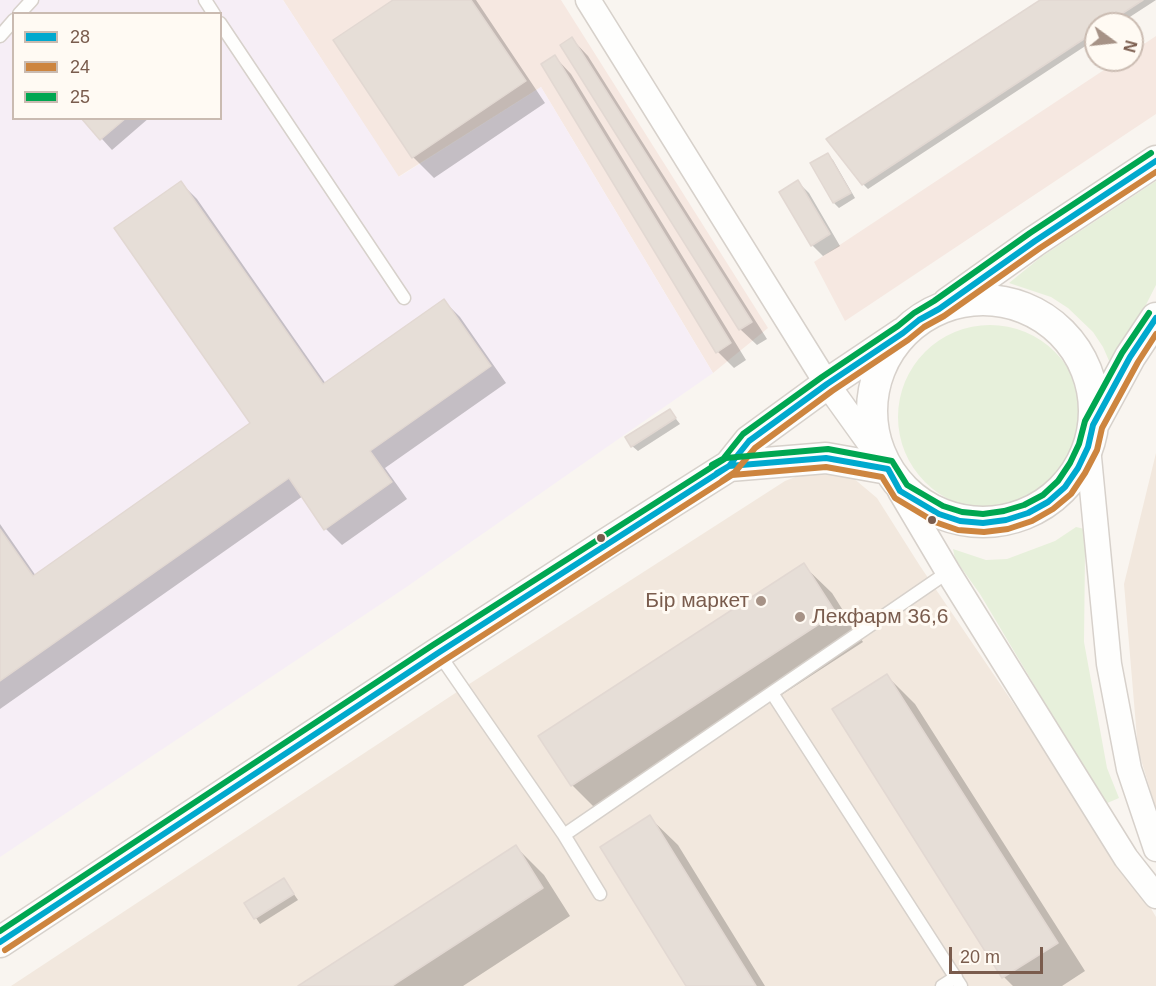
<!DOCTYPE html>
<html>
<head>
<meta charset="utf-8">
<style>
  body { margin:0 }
  #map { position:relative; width:1156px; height:986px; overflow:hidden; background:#f9f5f0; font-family:Arial,sans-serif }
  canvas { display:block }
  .legend { position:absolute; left:12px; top:12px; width:210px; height:108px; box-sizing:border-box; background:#fffaf3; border:2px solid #cabbb1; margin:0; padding:8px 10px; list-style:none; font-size:18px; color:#7a5c4d }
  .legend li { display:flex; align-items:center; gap:12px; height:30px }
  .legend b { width:30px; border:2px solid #cabbb1 }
  .north { position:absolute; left:1084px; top:12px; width:60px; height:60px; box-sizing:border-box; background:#fffaf3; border:2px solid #cabbb1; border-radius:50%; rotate:105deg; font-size:16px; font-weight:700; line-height:24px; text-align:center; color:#7a5c4d }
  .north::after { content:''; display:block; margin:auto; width:21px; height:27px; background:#a69286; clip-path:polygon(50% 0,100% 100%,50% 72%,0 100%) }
  .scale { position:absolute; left:949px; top:947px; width:94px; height:27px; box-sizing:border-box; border:3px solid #7a5c4d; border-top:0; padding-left:8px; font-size:18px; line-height:21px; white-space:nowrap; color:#7a5c4d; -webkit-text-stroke:4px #fffaf3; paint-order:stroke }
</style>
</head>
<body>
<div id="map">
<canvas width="1156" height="986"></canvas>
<ul class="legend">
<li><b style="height:8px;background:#00a9ce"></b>28</li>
<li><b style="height:8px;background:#cd853f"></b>24</li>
<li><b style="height:8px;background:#00a651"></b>25</li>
</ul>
<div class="north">N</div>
<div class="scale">20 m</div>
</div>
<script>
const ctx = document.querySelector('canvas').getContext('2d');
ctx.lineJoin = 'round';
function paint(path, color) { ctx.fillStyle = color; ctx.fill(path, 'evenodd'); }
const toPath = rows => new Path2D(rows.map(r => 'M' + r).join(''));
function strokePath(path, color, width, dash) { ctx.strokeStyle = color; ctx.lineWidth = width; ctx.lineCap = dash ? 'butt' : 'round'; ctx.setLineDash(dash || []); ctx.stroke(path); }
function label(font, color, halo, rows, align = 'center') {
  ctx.font = font + ' Arial,sans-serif'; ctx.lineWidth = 6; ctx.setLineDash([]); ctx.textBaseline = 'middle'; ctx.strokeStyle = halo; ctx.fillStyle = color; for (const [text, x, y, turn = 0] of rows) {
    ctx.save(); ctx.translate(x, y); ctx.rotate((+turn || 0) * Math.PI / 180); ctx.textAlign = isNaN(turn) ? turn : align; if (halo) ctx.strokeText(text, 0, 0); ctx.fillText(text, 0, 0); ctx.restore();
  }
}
const residential = toPath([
  [1156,453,1156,809,1138,750,1124,584],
  [813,470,852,477,877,498,920,566,1140,890,1156,917,1156,986,11,986,463,688,785,481]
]);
const commercial = toPath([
  [283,0,561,0,768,328,713,373,541,87,398,177],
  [1156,36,1156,114,845,321,814,262,1119,60,1132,60,1132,52]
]);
const education = toPath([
  [0,0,283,0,399,177,541,87,713,373,405,588,0,857],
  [14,14,220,14,220,118,14,118]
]);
const green = toPath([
  [1156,181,1156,285,1113,370,1103,347,1093,332,1068,308,1051,297,1009,283,1041,257],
  '898 417a92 92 0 1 1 184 0a92 92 0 1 1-184 0Z',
  [1076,527,1089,530,1085,552,1084,642,1107,768,1119,798,1105,804,980,594,955,559,953,549,986,560,1007,559,1055,541]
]);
const shadow = toPath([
  [395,0,476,0,545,103,434,178,413,157],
  [1043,0,1156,0,1119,24,1096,24,1096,39,868,189,863,184],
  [572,39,588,56,767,339,757,345,740,329,562,46],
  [555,57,571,74,746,360,734,368,718,352,543,65],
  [83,118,149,118,112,150],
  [828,155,833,160,855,198,839,208,834,203,812,164],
  [798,182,809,193,840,246,823,256,812,245],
  [181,183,197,199,326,384,444,301,460,317,506,383,385,468,407,499,342,545,326,529,303,496,0,709,0,524,36,576,253,424],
  [669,410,680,424,638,451,632,446],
  [803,565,832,593,863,642,600,813,572,785],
  [887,676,915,704,1085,971,1062,986,1013,986,1004,977],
  [649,817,678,845,765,986,688,986],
  [516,847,544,875,570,916,463,986,301,986],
  [284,880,298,900,260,924,246,903]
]);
const building = toPath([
  [393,0,471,0,526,81,412,158,333,40,393,0],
  [1040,0,1143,0,1106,24,1096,24,1096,31,862,185,826,139,1040,0],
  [572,37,752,322,739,330,560,45,572,37],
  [555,55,731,343,716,353,541,64,555,55],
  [81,118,126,118,100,140,81,118],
  [828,153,851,193,833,203,810,163,828,153],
  [798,180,830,234,811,246,779,192,798,180],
  [181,181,323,384,444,299,491,366,370,451,392,482,324,530,289,478,0,681,0,529,33,576,250,423,114,228,181,181],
  [670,409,676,418,631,447,625,437,670,409],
  [804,563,836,613,571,786,538,736,804,563],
  [887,674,1058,943,1002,978,832,709,887,674],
  [650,815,756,986,686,986,600,847,650,815],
  [516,845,543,888,455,945,392,986,298,986,516,845],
  [284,878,294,894,254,919,244,903,284,878]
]);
const service = toPath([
  [205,0,214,14],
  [19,14,32,0],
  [220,23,404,298],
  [0,36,14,20],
  [439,654,564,835,600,894],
  [772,693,961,986],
  [564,835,948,572],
  [942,986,956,977]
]);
const minor = toPath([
  [588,0,827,384,888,469],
  [1088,447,1109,664,1129,769,1156,849],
  [900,491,948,572,1126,858,1156,896]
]);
const tertiary = toPath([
  '872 411a111 111 0 1 1 222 0a111 111 0 1 1-222 0Z',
  [948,303,1035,241,1156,161],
  [1093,425,1130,357,1156,318],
  [729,466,826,458,888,469],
  [0,942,438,653,609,542,729,466,749,441,827,384,903,333]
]);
const bus1 = toPath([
  [717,473,729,466,749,441,827,384,903,333,919,320,939,309,1035,241,1156,161],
  [0,942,438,653,729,466,826,458,888,469,900,491,939,514,960,521,983,523,1006,520,1028,513,1048,502,1065,487,1078,468,1088,447,1093,425,1130,357,1156,318]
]);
const bus2 = toPath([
  [722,481,735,472,755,448,832,391,908,340,924,327,944,316,1040,248,1156,172],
  [5,950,443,661,732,475,826,467,882,477,895,498,935,522,958,530,984,532,1008,529,1032,521,1053,509,1071,494,1085,473,1097,450,1102,428,1138,362,1156,334]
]);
const bus3 = toPath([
  [712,465,723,459,743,434,822,377,898,326,914,313,934,301,1030,233,1151,153],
  [0,931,433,645,726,458,828,449,892,461,907,485,943,506,962,512,983,514,1004,511,1024,505,1043,495,1058,481,1070,463,1079,444,1085,421,1122,353,1149,313]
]);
const markers = [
  [932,520,5,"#7a5c4d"],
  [601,538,5,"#7a5c4d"],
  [761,601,6,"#a69286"],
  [800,617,6,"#a69286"]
];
const poiNames = [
  ["Бір маркет",749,601],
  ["Лекфарм 36,6",812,617,"left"]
];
paint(residential, '#f2e8de');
paint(commercial, '#f6e8e1');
paint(education, '#f6eef6');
paint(green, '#e7f0db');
paint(shadow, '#0003');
paint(building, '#e6ded7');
strokePath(building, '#e2d8d2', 1.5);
strokePath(service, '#d7d1cb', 15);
strokePath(minor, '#d7d1cb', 27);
strokePath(tertiary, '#d7d1cb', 33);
strokePath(service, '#fefefd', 12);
strokePath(minor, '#fefefd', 24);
strokePath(tertiary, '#fefefd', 30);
strokePath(bus1, '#00a9ce', 6);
strokePath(bus2, '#cd853f', 6);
strokePath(bus3, '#00a651', 6);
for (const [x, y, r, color] of markers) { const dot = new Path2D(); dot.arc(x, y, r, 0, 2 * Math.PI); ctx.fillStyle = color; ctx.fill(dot); strokePath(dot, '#fffaf3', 2); }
label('21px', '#7a5c4d', '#fffaf3', poiNames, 'right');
</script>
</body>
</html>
